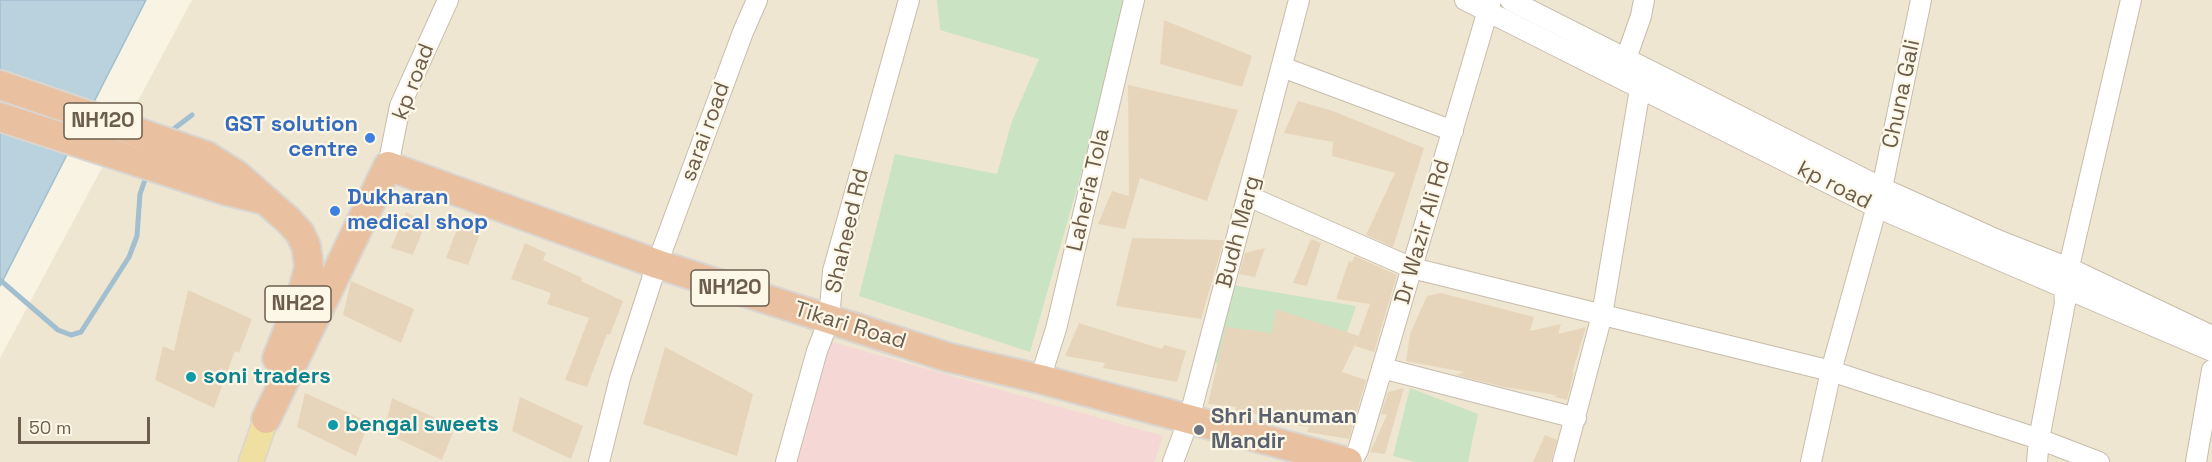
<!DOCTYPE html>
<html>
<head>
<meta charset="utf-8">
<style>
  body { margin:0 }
  #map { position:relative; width:2212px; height:462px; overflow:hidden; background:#f8f3e2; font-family:"Space Grotesk",sans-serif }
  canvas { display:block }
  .scale { position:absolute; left:18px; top:417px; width:132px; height:27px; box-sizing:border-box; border:3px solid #6c5d4c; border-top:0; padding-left:8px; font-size:18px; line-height:21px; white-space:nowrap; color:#6c5d4c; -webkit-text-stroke:4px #fcf7e7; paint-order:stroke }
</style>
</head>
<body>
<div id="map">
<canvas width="2212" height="462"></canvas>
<div class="scale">50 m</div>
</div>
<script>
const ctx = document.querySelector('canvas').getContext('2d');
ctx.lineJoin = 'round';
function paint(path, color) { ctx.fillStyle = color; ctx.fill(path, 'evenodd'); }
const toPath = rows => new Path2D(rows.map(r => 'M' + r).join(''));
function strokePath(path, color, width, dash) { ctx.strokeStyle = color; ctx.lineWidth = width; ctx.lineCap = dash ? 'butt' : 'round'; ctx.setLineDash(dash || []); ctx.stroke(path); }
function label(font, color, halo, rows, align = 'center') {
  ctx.font = font + ' "Space Grotesk",sans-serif'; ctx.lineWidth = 4.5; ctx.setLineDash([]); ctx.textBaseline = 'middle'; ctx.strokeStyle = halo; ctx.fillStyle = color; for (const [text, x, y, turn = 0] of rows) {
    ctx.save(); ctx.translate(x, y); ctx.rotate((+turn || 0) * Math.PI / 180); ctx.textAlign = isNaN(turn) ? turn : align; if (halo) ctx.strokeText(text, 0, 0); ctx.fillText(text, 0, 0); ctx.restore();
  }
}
const residential = toPath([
  [192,0,2212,0,2212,462,0,462,0,358]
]);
const medical = toPath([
  [822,339,1163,436,1154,462,787,462]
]);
const green = toPath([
  [937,0,1131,0,1030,352,859,296,895,154,997,174,1012,121,1039,59,940,30],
  [1233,285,1356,306,1327,390,1211,362],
  [1410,388,1478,414,1468,462,1415,462,1393,456]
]);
const water = toPath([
  [0,0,146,0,0,286,0,0]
]);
const stream = toPath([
  [167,134,192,115],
  [0,280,58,330,71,335,81,332,129,257,137,236,140,194,147,174]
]);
const building = toPath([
  [1164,20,1252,56,1242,87,1160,64],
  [1128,85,1238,110,1207,201,1140,178,1125,229,1098,224,1112,191,1129,196],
  [1298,101,1333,111,1424,148,1393,247,1366,235,1395,173,1332,156,1333,142,1284,133],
  [406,212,426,222,413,255,391,248],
  [460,221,481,231,468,265,446,258],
  [1132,238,1224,240,1201,319,1116,306],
  [1311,239,1321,243,1307,286,1293,283],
  [525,243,546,253,543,260,582,278,581,281,623,301,610,335,607,334,587,387,565,380,589,318,547,304,551,293,511,279],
  [1265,248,1255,277,1239,274,1245,253],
  [1355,256,1397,275,1374,352,1355,346,1370,304,1336,299,1349,261,1352,262],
  [351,281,414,309,401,343,343,315],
  [188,290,252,319,239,353,235,351,214,408,155,380,163,346,174,351],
  [1441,293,1534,317,1530,331,1561,324,1558,334,1586,327,1572,373,1574,372,1567,400,1555,397,1556,395,1504,387,1456,375,1464,372,1406,361,1410,334,1427,296],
  [1276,309,1359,336,1342,372,1366,380,1349,439,1307,432,1309,427,1269,421,1271,417,1235,410,1237,407,1208,404,1226,327,1272,333],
  [1079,323,1162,349,1164,345,1186,351,1177,382,1103,368,1105,363,1065,356],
  [665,347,753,394,737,456,643,424],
  [1404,388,1385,454,1370,452,1387,415,1381,414,1388,392],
  [305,393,369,422,356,456,297,427],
  [520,397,583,426,571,459,512,431],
  [392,398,455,427,442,460,384,432],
  [1545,435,1557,440,1551,462,1533,462]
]);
const minor = toPath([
  [1465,0,1878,208,2212,351],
  [1510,0,1882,188,2000,241,2069,268,2212,336],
  [1282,67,1453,131],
  [1622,70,1641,16,1644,0],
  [388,166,400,106,448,0],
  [1248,196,1412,268,1831,371,2039,439,2099,462],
  [1382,368,1576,418],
  [1040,379,1056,329,1134,0],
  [599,462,620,378,657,264,743,32,757,0],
  [786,462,817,351,829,320,833,271,909,0],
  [1173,462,1189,419,1299,0],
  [1351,462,1358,450,1491,0],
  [1563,462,1602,315,1642,77],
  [1811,462,1831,371,1882,188,1921,0],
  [2037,462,2039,439,2065,303,2064,288,2131,0],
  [2196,462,2212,370]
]);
const major = toPath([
  [251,462,266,419]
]);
const highway = toPath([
  [0,85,207,156,237,175,288,220,300,233,306,246,309,267,301,298,277,358],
  [0,117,227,191,260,199],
  [266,419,388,166,657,264,947,357,1040,379,1348,462]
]);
const markers = [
  [370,138,6,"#3f7fe0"],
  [335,211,6,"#3f7fe0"],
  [191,377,6,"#0f9aa8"],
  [333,425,6,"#0f9aa8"],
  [1199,430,6,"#6b7280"]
];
const shields = [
  [103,121,78],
  [730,288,78],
  [298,304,66]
];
const shieldNames = [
  ["NH120",103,121],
  ["NH120",730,288],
  ["NH22",298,304]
];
const streetNames = [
  ["kp road",414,82,-69],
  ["Chuna Gali",1902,94,-78],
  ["sarai road",706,132,-70],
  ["kp road",1834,186,27],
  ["Laheria Tola",1089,190,-77],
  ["Shaheed Rd",848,231,-77],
  ["Budh Marg",1239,232,-75],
  ["Dr Wazir Ali Rd",1423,232,-74],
  ["Tikari Road",850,326,17]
];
const shopNames = [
  ["GST solution",358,125],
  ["centre",358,150],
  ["Dukharan",347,198,"left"],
  ["medical shop",347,223,"left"]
];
const cultureNames = [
  ["soni traders",203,377],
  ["bengal sweets",345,425]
];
const worshipNames = [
  ["Shri Hanuman",1211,417],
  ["Mandir",1211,442]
];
paint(residential, '#efe6d1');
paint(medical, '#f5d8d6');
paint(green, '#cae3c3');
paint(water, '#b9d2de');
strokePath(water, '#a1bfcf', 1.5);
strokePath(stream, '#a1bfcf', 5);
paint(building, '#e7d5bb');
strokePath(minor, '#c7bcab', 22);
strokePath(major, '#d9d5d0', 27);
strokePath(highway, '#d9d5d0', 32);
strokePath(minor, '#fff', 20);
strokePath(major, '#efe0a2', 24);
strokePath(highway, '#eac1a0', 28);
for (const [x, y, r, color] of markers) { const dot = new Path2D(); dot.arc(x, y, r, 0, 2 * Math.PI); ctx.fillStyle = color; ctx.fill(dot); strokePath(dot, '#fcf7e7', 2); }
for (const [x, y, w] of shields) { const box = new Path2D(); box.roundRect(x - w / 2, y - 18, w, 36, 4.5); ctx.fillStyle = '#fcf7e7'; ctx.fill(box); strokePath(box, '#6c5d4c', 1.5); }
label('bold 21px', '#6c5d4c', null, shieldNames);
label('22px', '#6c5d4c', '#fcf7e7', streetNames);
label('bold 22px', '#366cbe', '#fcf7e7', shopNames, 'right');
label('bold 22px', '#0d838f', '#fcf7e7', cultureNames, 'left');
label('bold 22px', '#5b616d', '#fcf7e7', worshipNames, 'left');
</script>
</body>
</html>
